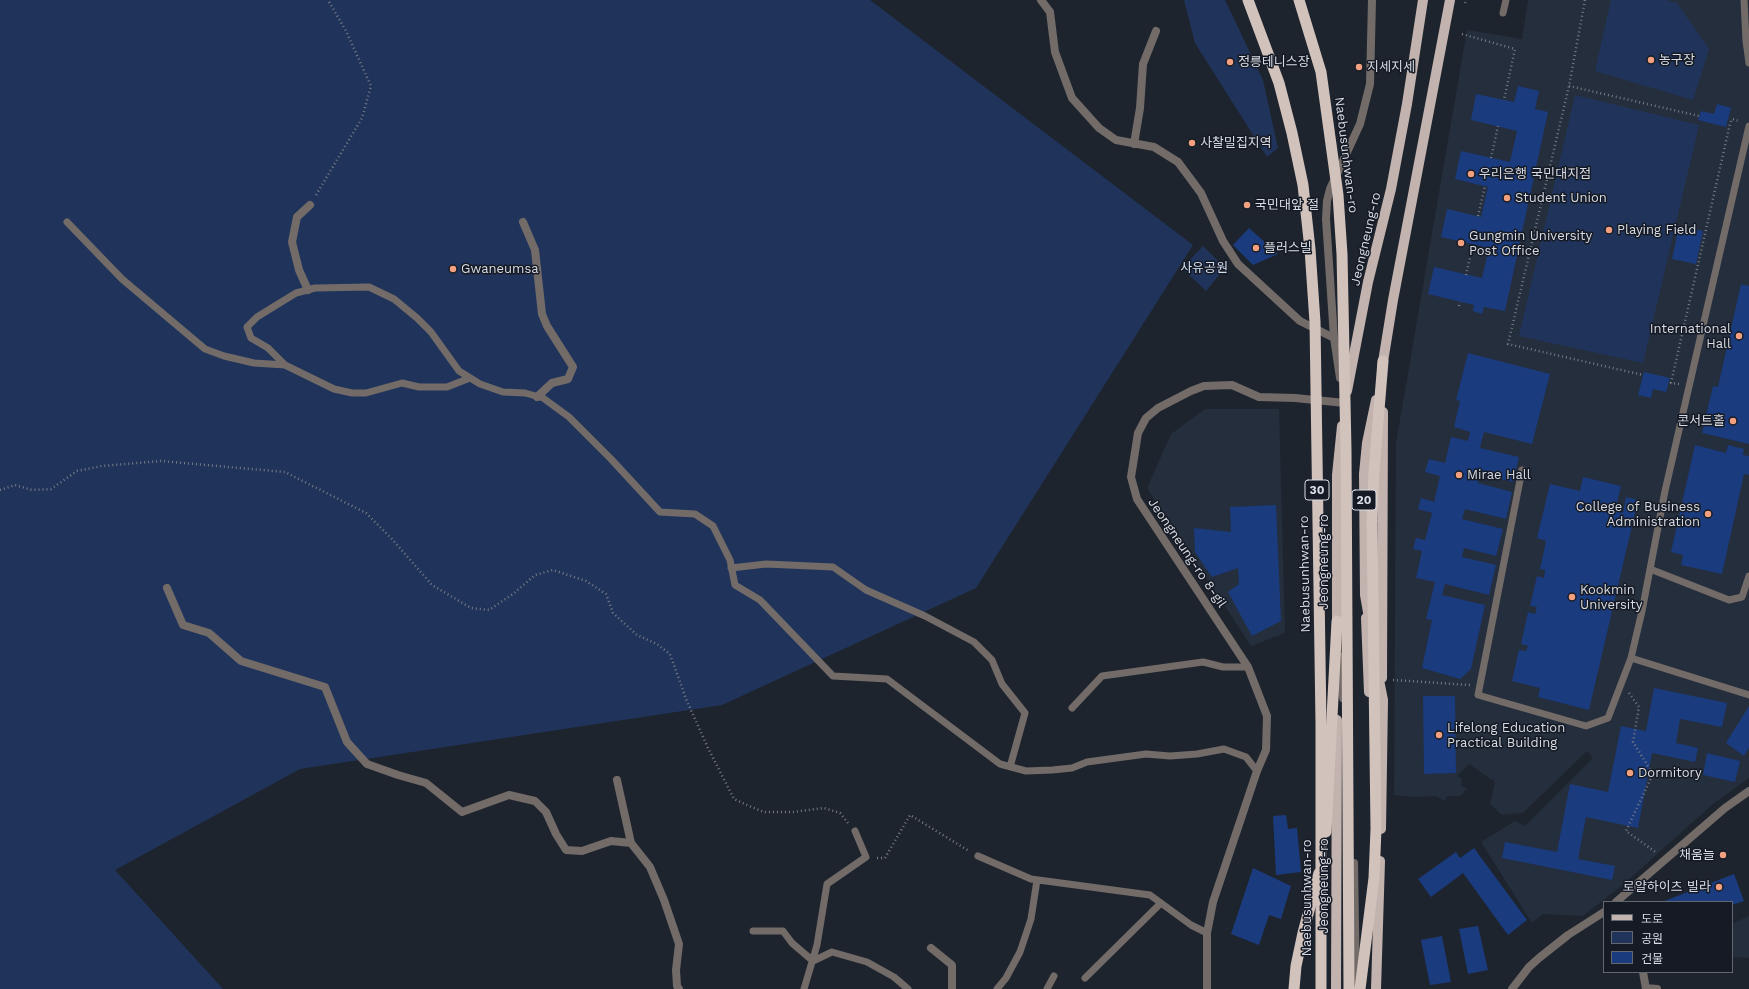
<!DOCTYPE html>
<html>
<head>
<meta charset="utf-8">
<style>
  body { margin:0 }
  #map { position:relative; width:1749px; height:989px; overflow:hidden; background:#1e242e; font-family:"Work Sans","Noto Sans KR",sans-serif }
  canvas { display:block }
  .legend { position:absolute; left:1603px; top:901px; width:130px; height:72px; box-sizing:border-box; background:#151a24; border:1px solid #636770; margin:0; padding:5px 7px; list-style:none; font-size:12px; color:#d7dbe3 }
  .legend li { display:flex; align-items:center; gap:8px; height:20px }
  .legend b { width:20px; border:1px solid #636770 }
</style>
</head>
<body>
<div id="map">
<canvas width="1749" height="989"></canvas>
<ul class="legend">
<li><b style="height:5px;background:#c2b3ae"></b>도로</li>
<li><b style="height:11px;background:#20345b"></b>공원</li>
<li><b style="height:11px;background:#1a3b7e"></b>건물</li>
</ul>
</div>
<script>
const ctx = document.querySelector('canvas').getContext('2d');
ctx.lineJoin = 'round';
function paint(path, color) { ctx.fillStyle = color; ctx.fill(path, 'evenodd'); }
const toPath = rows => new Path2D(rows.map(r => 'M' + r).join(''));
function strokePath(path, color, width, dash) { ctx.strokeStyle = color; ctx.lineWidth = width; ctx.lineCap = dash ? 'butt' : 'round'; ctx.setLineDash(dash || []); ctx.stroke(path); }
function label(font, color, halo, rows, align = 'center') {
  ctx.font = font + ' "Work Sans","Noto Sans KR",sans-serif'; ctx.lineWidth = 3; ctx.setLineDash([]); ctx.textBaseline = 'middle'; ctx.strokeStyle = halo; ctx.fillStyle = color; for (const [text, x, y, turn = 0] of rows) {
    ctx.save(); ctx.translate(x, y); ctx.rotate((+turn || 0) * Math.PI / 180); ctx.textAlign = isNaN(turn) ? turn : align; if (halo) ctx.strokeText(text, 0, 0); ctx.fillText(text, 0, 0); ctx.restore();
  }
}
const built = toPath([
  [1528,0,1749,0,1749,778,1713,804,1625,883,1583,916,1543,914,1532,923,1481,842,1515,821,1525,826,1593,758,1587,751,1523,813,1502,815,1490,804,1495,782,1469,764,1457,776,1462,779,1461,785,1470,791,1465,790,1461,796,1447,796,1445,801,1436,796,1417,797,1394,795,1396,443,1467,30,1522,39],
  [1205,409,1279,409,1285,633,1251,646,1147,488,1171,434],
  [1749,916,1749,958,1732,957,1732,924]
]);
const green = toPath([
  [0,0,870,0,1193,245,976,588,722,705,300,769,115,870,223,989,0,989],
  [1184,0,1225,0,1263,80,1278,148,1267,157,1195,43],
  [1611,0,1666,0,1677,3,1709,49,1693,100,1595,71],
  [1575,95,1699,125,1643,363,1519,336],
  [1203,246,1225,268,1206,291,1182,268]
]);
const building = toPath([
  [1518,86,1539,91,1535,109,1548,112,1505,311,1484,307,1482,314,1473,311,1474,305,1428,294,1434,267,1482,278,1489,248,1441,237,1447,209,1481,217,1488,187,1455,179,1461,151,1510,162,1517,131,1471,120,1476,94,1514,102],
  [1717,104,1731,108,1726,127,1698,120,1701,111,1714,114],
  [1679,226,1703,231,1696,264,1672,259],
  [1249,228,1278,254,1253,265,1233,245],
  [1741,284,1749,286,1749,444,1702,433,1713,386,1718,387],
  [1468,353,1550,374,1532,444,1484,432,1480,448,1519,457,1513,482,1481,474,1478,483,1512,492,1506,519,1465,509,1462,519,1503,529,1496,556,1464,548,1462,557,1496,565,1489,595,1445,584,1442,595,1485,605,1471,669,1460,679,1422,668,1432,620,1426,619,1435,582,1416,578,1422,551,1413,549,1416,538,1425,540,1432,513,1418,509,1421,498,1434,502,1440,476,1425,472,1429,459,1445,463,1451,437,1468,441,1470,432,1454,427,1460,401,1456,400],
  [1644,372,1670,378,1666,392,1653,389,1651,398,1638,395],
  [1695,445,1726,453,1728,445,1744,449,1743,455,1749,456,1749,475,1744,474,1722,574,1681,565,1683,555,1671,552],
  [1583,477,1621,486,1615,511,1623,513,1626,497,1638,500,1589,710,1538,697,1540,688,1512,681,1519,650,1526,651,1528,646,1521,644,1528,612,1535,614,1537,607,1530,606,1537,576,1544,578,1545,570,1540,569,1546,541,1537,538,1550,484,1580,491],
  [1276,505,1281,621,1252,636,1228,592,1239,584,1238,568,1212,577,1195,552,1194,528,1231,532,1230,507],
  [1654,688,1727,703,1722,727,1680,719,1676,743,1698,748,1695,762,1652,753,1638,828,1586,817,1578,859,1615,866,1612,880,1502,858,1505,842,1557,852,1570,784,1608,792,1621,726,1646,731],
  [1423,696,1455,696,1456,773,1424,774],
  [1749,706,1749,748,1744,756,1726,743],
  [1707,753,1740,761,1735,782,1703,775],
  [1286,815,1288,829,1297,828,1301,872,1276,875,1273,816],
  [1474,848,1527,920,1508,935,1463,873,1431,897,1418,879,1456,852,1460,858],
  [1253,868,1291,886,1281,919,1269,915,1259,945,1231,934],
  [1734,874,1744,901,1732,905,1732,902,1662,902],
  [1478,926,1488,970,1468,974,1459,929],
  [1442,936,1451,982,1430,985,1421,940]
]);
const path = toPath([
  [1585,0,1569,86,1508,344,1643,375],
  [1465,3,1466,0],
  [1462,34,1515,49,1504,100],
  [1569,86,1699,116],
  [1491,158,1498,126],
  [316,195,362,118,371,86,346,31,328,0],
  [1478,216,1485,186],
  [1466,275,1473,244],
  [1459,306,1460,302],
  [1679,384,1671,383,1730,124,1732,119,1739,121],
  [0,490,15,485,32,490,51,489,77,471,102,466,161,461,285,472,366,513,392,539,432,585,471,608,489,610,513,594,535,575,553,570,586,581,606,594,613,613,637,635,657,644,670,654,686,699,708,748,734,799,749,806,764,812,793,812,824,808,840,813,848,823],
  [1393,680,1470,685],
  [1629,693,1639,707,1633,742,1653,774,1626,831,1657,853],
  [877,858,885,858,910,815,969,851]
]);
const service = toPath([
  [1744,0,1746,41,1749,63],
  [1503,13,1506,0],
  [67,222,122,279,205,349,224,356,254,363,285,365,268,348,251,338,247,327,257,317,296,293,315,288,369,287,394,299,417,318,431,332,459,371,480,384,503,392,525,393,543,398,569,417,611,459,660,512,695,514,713,526,730,560,735,585,760,600,833,676,887,679,1000,764,1026,771,1052,770,1072,768,1087,762,1146,754,1170,756,1197,754,1224,749,1246,757,1257,771],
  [285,365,334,389,352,393,366,393,402,383,419,387,447,387,470,378],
  [1522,470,1478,695,1586,726,1608,718,1631,658,1749,695],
  [731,568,766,564,833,567,866,590,925,616,974,642,992,660,1002,684,1025,713,1010,767],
  [1650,569,1729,600,1742,597,1749,576],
  [1631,658,1642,611,1665,491,1749,126],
  [1072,708,1102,676,1203,662,1223,667,1248,667],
  [978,856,1031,879,1150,895,1191,925,1207,933],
  [753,931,783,931,792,943,813,961,832,952,867,962,894,977,908,989],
  [1085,978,1161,903],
  [804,989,817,945,827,884,866,857,855,831],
  [997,989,1006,978,1020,952,1031,919,1037,880],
  [1047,989,1054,976]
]);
const minor = toPath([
  [1041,0,1050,12,1055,52,1072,98,1099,128,1116,140,1154,147,1178,162,1201,193,1223,241,1238,264,1300,321,1334,338],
  [1134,144,1140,108,1143,64,1156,31],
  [523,222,535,250,542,314,547,326,573,367,568,379,552,383,537,397],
  [308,290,299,270,292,242,297,217,310,205],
  [1340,378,1334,338,1326,219,1327,201,1330,189,1360,124,1370,84,1372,0],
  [167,588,183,625,209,633,241,661,325,687,347,742,367,764,398,775,426,783,462,812,509,795,535,801,546,812,556,834,566,850,582,851,611,841,631,843,650,867,664,900,679,944,676,970,677,986,679,989],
  [617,780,631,843],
  [931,948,952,965,952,989],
  [1643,972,1646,989],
  [1646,988,1657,989],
  [1207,989,1207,933,1213,902,1257,771,1266,750,1267,716,1248,667,1137,499,1131,477,1138,433,1146,418,1158,408,1191,391,1204,386,1232,385,1259,397,1295,398,1345,403,1344,397]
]);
const tertiary = toPath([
  [1339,656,1343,698],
  [1354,863,1356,988],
  [1616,902,1725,808,1749,791],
  [1512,989,1529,967,1539,958,1568,935,1604,912]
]);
const primary = toPath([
  [1382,368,1393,300,1450,0],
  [1347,391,1368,282,1391,189,1407,104,1423,0],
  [1366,618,1369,692],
  [1370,624,1365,595,1364,474,1367,443,1376,400],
  [1337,628,1337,475,1342,426],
  [1377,670,1383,700,1381,829],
  [1382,678,1383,412],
  [1336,989,1337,720],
  [1376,989,1380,861]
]);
const trunk = toPath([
  [1372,521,1374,471,1383,361],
  [1326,832,1337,621],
  [1294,989,1296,966,1303,933,1319,873]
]);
const trunkBridge = toPath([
  [1248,0,1279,83,1292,133,1303,185,1310,249,1315,322,1321,723,1321,989],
  [1299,0,1321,72,1338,195,1342,254,1346,450,1349,989],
  [1360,989,1374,878,1376,829,1372,521]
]);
const markers = [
  [1651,60,4,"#f2a080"],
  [1230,62,4,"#f2a080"],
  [1359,67,4,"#f2a080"],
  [1192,143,4,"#f2a080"],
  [1471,174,4,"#f2a080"],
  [1507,198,4,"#f2a080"],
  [1247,205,4,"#f2a080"],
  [1609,230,4,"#f2a080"],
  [1461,243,4,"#f2a080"],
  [1256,248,4,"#f2a080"],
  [453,269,4,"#f2a080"],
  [1739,336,4,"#f2a080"],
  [1733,421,4,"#f2a080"],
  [1459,475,4,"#f2a080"],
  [1708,514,4,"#f2a080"],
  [1572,597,4,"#f2a080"],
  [1439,735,4,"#f2a080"],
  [1630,773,4,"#f2a080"],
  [1723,855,4,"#f2a080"],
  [1719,887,4,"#f2a080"]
];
const shields = [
  [1317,490,24],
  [1364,500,24]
];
const shieldNames = [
  ["30",1317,490],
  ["20",1364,500]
];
const poiNames = [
  ["농구장",1659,60],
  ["정릉테니스장",1238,62],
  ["지세지세",1367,67],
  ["사찰밀집지역",1200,143],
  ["우리은행 국민대지점",1479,174],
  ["Student Union",1515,198],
  ["국민대앞 절",1255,205],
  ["Playing Field",1617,230],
  ["Gungmin University",1469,236],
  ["Post Office",1469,251],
  ["플러스빌",1264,248],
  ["Gwaneumsa",461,269],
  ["International",1731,329,"right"],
  ["Hall",1731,344,"right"],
  ["콘서트홀",1725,421,"right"],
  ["Mirae Hall",1467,475],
  ["College of Business",1700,507,"right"],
  ["Administration",1700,522,"right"],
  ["Kookmin",1580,590],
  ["University",1580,605],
  ["Lifelong Education",1447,728],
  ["Practical Building",1447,743],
  ["Dormitory",1638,773],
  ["채움늘",1715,855,"right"],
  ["로얄하이츠 빌라",1711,887,"right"]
];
const streetNames = [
  ["Naebusunhwan-ro",1346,155,83],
  ["Jeongneung-ro",1366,239,-77],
  ["Jeongneung-ro 8-gil",1187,553,56],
  ["Jeongneung-ro",1324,562,-90],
  ["Naebusunhwan-ro",1305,574,-91],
  ["Jeongneung-ro",1324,886,-90],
  ["Naebusunhwan-ro",1307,898,-90]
];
const parkNames = [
  ["사유공원",1204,268]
];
paint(built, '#252e3c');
paint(green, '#20345b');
paint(building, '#1a3b7e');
strokePath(path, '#767b84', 2.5, [1, 3]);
strokePath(service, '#726b68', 7);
strokePath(minor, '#726b68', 8);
strokePath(tertiary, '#726b68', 8);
strokePath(primary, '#c2b3ae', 10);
strokePath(trunk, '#d2c2bc', 11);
strokePath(trunkBridge, '#d2c2bc', 11);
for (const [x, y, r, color] of markers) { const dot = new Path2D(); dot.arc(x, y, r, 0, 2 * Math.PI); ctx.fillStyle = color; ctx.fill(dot); strokePath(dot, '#151a24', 1.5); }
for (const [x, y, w] of shields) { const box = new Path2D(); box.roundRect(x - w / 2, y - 10, w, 20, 3); ctx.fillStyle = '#151a24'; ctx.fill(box); strokePath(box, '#d7dbe3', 1); }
label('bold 12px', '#d7dbe3', null, shieldNames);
label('13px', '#d7dbe3', '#151a24', poiNames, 'left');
label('13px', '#d7dbe3', '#151a24', streetNames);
label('13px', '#d2def2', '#151a24', parkNames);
</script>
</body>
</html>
